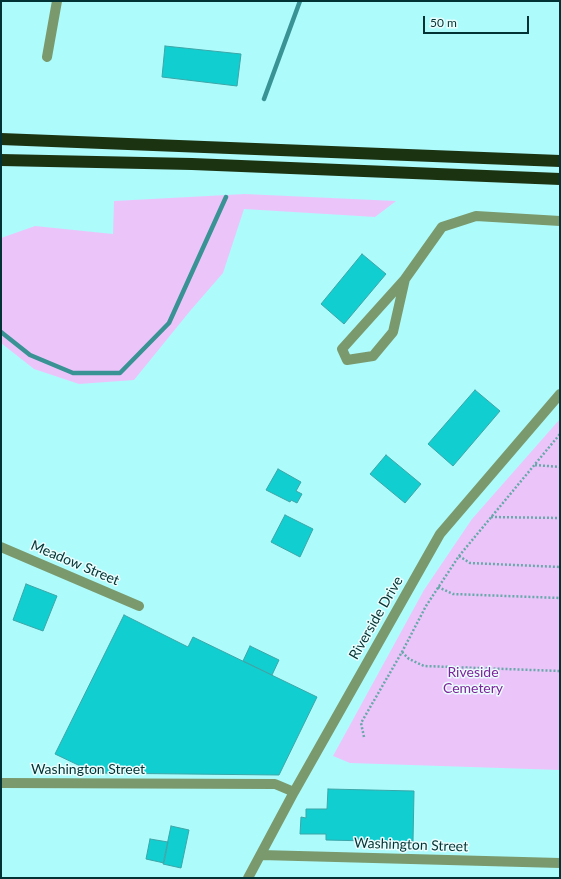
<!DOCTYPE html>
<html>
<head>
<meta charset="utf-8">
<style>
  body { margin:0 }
  #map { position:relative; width:561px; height:879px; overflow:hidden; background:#aefbfc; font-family:Lato,sans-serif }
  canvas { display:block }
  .frame { position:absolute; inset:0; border:2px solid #023233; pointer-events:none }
  .scale { position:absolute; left:423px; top:16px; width:106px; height:18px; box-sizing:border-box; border:2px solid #023233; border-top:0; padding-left:5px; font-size:12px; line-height:14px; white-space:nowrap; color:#023233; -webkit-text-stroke:3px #eafdfd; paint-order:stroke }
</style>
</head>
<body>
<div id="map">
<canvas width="561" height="879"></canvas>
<div class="frame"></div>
<div class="scale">50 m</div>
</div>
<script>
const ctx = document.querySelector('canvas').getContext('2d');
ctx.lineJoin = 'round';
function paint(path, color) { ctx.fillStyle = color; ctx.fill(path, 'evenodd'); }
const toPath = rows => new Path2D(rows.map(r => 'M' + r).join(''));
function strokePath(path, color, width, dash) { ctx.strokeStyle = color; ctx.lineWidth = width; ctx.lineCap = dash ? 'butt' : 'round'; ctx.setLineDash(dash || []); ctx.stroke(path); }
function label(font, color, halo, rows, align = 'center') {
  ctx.font = font + ' Lato,sans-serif'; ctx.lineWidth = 3; ctx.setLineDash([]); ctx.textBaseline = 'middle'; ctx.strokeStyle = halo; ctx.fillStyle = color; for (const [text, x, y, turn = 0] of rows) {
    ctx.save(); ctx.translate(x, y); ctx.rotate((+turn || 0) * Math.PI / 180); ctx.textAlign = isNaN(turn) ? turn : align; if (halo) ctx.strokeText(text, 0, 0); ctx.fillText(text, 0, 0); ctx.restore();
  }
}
const green = toPath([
  [245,194,396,201,375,217,244,209,223,273,190,311,134,380,79,384,34,369,1,343,1,238,35,226,113,234,114,201],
  [560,419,560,770,350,763,333,756,424,590,472,519]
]);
const stream = toPath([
  [264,99,300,1],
  [1,332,30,355,73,373,120,373,169,323,226,197]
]);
const building = toPath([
  [165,46,241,54,237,86,162,77,165,46],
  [362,254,386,274,344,324,321,304,362,254],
  [475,390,500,411,453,466,428,444,475,390],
  [386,455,421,484,405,503,370,474,386,455],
  [278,469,301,482,296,491,302,494,297,503,291,500,290,502,266,490,278,469],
  [285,515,313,529,300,557,271,542,285,515],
  [26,584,57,596,43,631,13,620,26,584],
  [124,615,188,647,193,637,317,697,279,775,95,773,55,754,124,615],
  [250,646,279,660,272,675,243,661,250,646],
  [328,789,414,791,413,842,326,840,326,834,300,834,301,817,306,818,306,809,327,809,328,789],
  [171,826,189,830,181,868,163,864,171,826],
  [150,839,168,842,164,863,146,859,150,839]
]);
const path = toPath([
  [535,465,560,467],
  [491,517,560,518],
  [459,556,470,563,560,567],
  [438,587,453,594,560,598],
  [402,652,409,659,424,666,560,671],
  [364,737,361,723,402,652,426,606,459,556,560,434]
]);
const minor = toPath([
  [47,57,57,1],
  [405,279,393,332,373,356,347,360,342,349,405,279],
  [405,279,442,227,476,216,560,221],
  [1,547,139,606],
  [1,783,275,784,294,792],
  [261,855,560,863],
  [248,878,294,792,440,534,560,394]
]);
const highway = toPath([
  [1,139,560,161],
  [1,160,192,164,560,179]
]);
const streetNames = [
  ["Meadow Street",75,563,23],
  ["Riverside Drive",376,618,-60],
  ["Washington Street",88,769],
  ["Washington Street",411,845,2]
];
const parkNames = [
  ["Riveside",473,672],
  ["Cemetery",473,688]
];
paint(green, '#ebc5fa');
strokePath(stream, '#399294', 4.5);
paint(building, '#11ced1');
strokePath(building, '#3ca6a7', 1);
strokePath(path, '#67a8a9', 2.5, [2, 2]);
strokePath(minor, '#7a9a6d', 10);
strokePath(highway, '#1c3311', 12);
label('14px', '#023233', '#eafdfd', streetNames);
label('14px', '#7f229c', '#eafdfd', parkNames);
</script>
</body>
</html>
